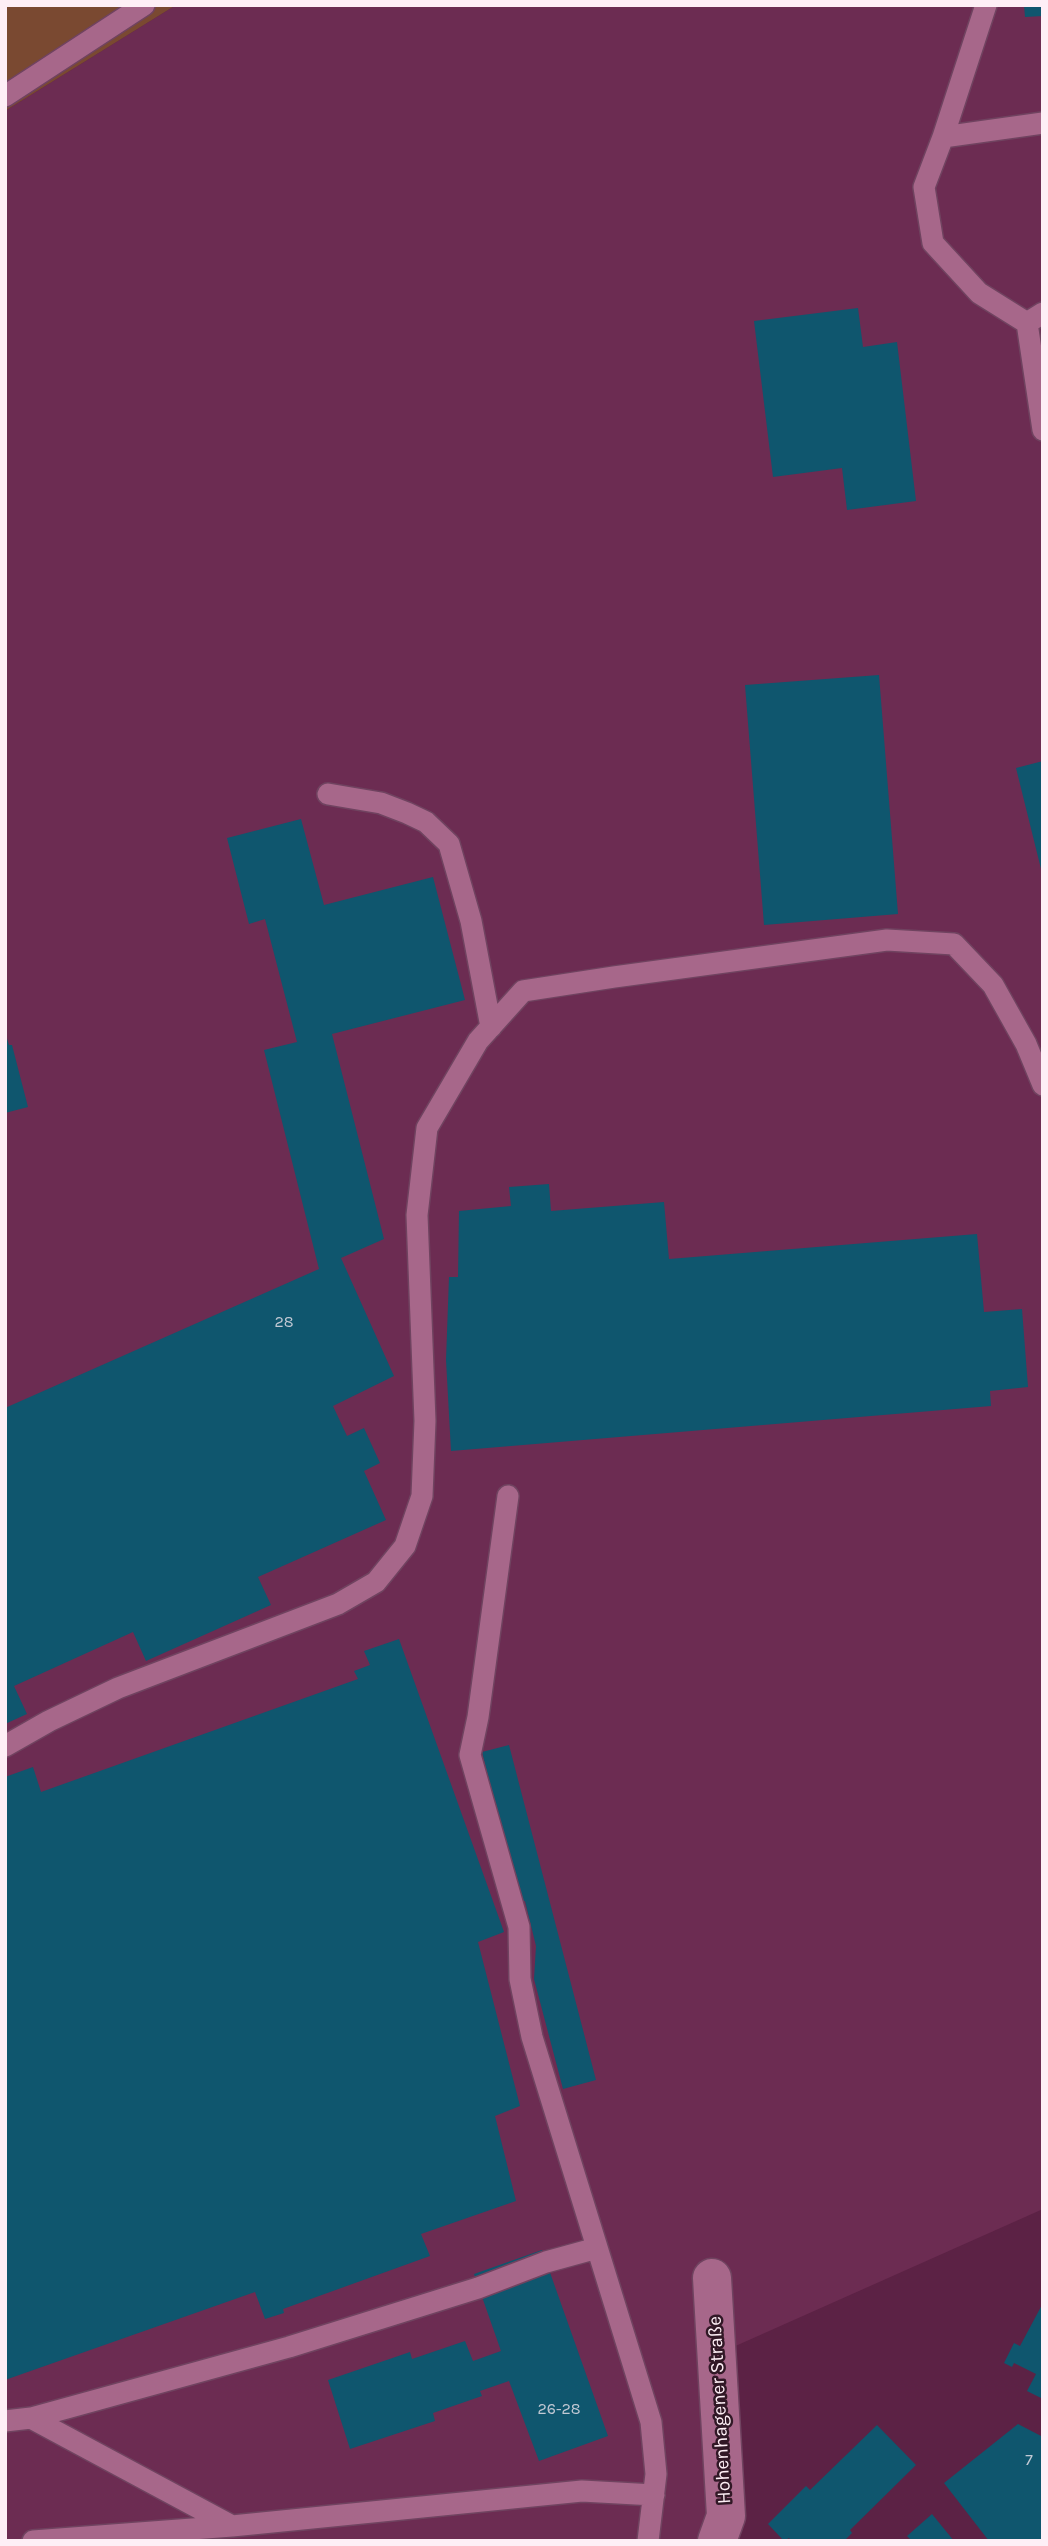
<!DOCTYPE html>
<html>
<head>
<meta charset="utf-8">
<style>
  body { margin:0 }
  #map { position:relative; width:1048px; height:2546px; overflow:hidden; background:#5c2245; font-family:Karla,sans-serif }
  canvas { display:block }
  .frame { position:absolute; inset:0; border:7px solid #feeff6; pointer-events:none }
</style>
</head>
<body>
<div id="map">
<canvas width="1048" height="2546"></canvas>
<div class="frame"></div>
</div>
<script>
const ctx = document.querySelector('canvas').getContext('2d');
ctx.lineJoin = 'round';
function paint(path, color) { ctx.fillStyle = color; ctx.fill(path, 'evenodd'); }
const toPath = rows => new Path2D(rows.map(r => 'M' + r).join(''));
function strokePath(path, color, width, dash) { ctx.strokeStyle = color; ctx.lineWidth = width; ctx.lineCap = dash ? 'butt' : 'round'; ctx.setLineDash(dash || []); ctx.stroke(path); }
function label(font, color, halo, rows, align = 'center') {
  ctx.font = font + ' Karla,sans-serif'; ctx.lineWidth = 5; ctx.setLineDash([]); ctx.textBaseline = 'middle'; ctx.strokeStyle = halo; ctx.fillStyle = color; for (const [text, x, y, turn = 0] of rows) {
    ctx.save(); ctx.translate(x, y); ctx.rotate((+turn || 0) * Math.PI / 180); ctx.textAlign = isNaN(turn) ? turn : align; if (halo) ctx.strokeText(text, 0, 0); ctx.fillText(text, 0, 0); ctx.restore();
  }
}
const built = toPath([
  [176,5,1043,5,1043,2209,722,2352,719,2541,5,2541,5,111]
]);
const green = toPath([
  [5,5,176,5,5,111]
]);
const building = toPath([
  [1024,5,1043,5,1043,16,1025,17],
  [858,308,863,347,897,342,916,501,847,510,842,468,773,477,754,321],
  [879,675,898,914,764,925,745,685],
  [1043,761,1043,873,1042,873,1016,768],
  [301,819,324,905,433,877,465,1000,332,1034,384,1239,341,1258,394,1376,333,1406,347,1436,364,1428,380,1463,364,1471,386,1520,258,1577,271,1605,146,1661,133,1632,14,1686,27,1714,5,1724,5,1408,319,1269,264,1050,297,1042,265,919,249,924,227,838],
  [5,1032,9,1045,12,1045,28,1107,5,1113],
  [549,1184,551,1211,664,1202,669,1259,977,1234,984,1312,1022,1309,1028,1387,990,1391,991,1406,451,1451,446,1360,449,1277,458,1277,459,1211,511,1206,509,1187],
  [399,1639,504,1932,478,1942,520,2106,495,2116,516,2201,421,2234,430,2256,283,2309,284,2313,265,2319,255,2292,5,2380,5,1777,33,1767,41,1792,358,1679,354,1671,370,1665,364,1651],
  [509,1745,596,2080,563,2089,534,1979,536,1946,525,1901,520,1902,482,1752],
  [542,2250,608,2436,539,2461,509,2381,480,2391,482,2396,433,2413,435,2421,350,2449,328,2380,410,2352,412,2359,465,2341,473,2361,501,2351,474,2274],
  [1043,2303,1043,2399,1027,2391,1036,2374,1014,2363,1012,2367,1004,2363,1014,2343,1020,2346],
  [1018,2424,1043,2437,1043,2541,989,2541,944,2483],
  [877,2425,916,2465,850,2530,852,2533,844,2541,791,2541,789,2538,784,2541,768,2524,806,2486,810,2490],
  [932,2514,954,2541,912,2541,907,2536]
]);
const lane = toPath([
  [5,96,144,5],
  [1043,123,943,137,924,187,933,243,979,293,1027,323,1043,313],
  [943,137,986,5],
  [1027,323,1043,430],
  [328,794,381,803,407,813,426,822,449,844,471,921,491,1027],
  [508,1496,478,1717,470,1755,519,1927,520,1979,532,2037,651,2422,656,2474,648,2541],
  [5,1746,49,1721,118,1688,338,1604,376,1582,405,1546,422,1496,425,1421,417,1215,427,1128,478,1041,523,991,614,977,887,940,954,944,993,985,1026,1044,1043,1085],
  [31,2418,289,2347,478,2288,546,2262,597,2248],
  [5,2421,31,2418,232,2526],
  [33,2541,232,2526,582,2491,654,2495]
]);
const street = toPath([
  [712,2278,726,2516,717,2541]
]);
const numberNames = [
  ["28",284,1322],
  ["26-28",559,2409],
  ["7",1029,2460]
];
const streetNames = [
  ["Hohenhagener Straße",720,2410,-93]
];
paint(built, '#6c2c52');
paint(green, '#7a4931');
paint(building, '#0f566e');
strokePath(lane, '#704360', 24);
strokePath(street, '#704360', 41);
strokePath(lane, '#a7678a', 21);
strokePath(street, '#a7678a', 38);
label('16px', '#c2c9d4', null, numberNames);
label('19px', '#feeff6', '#311826', streetNames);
</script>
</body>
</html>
